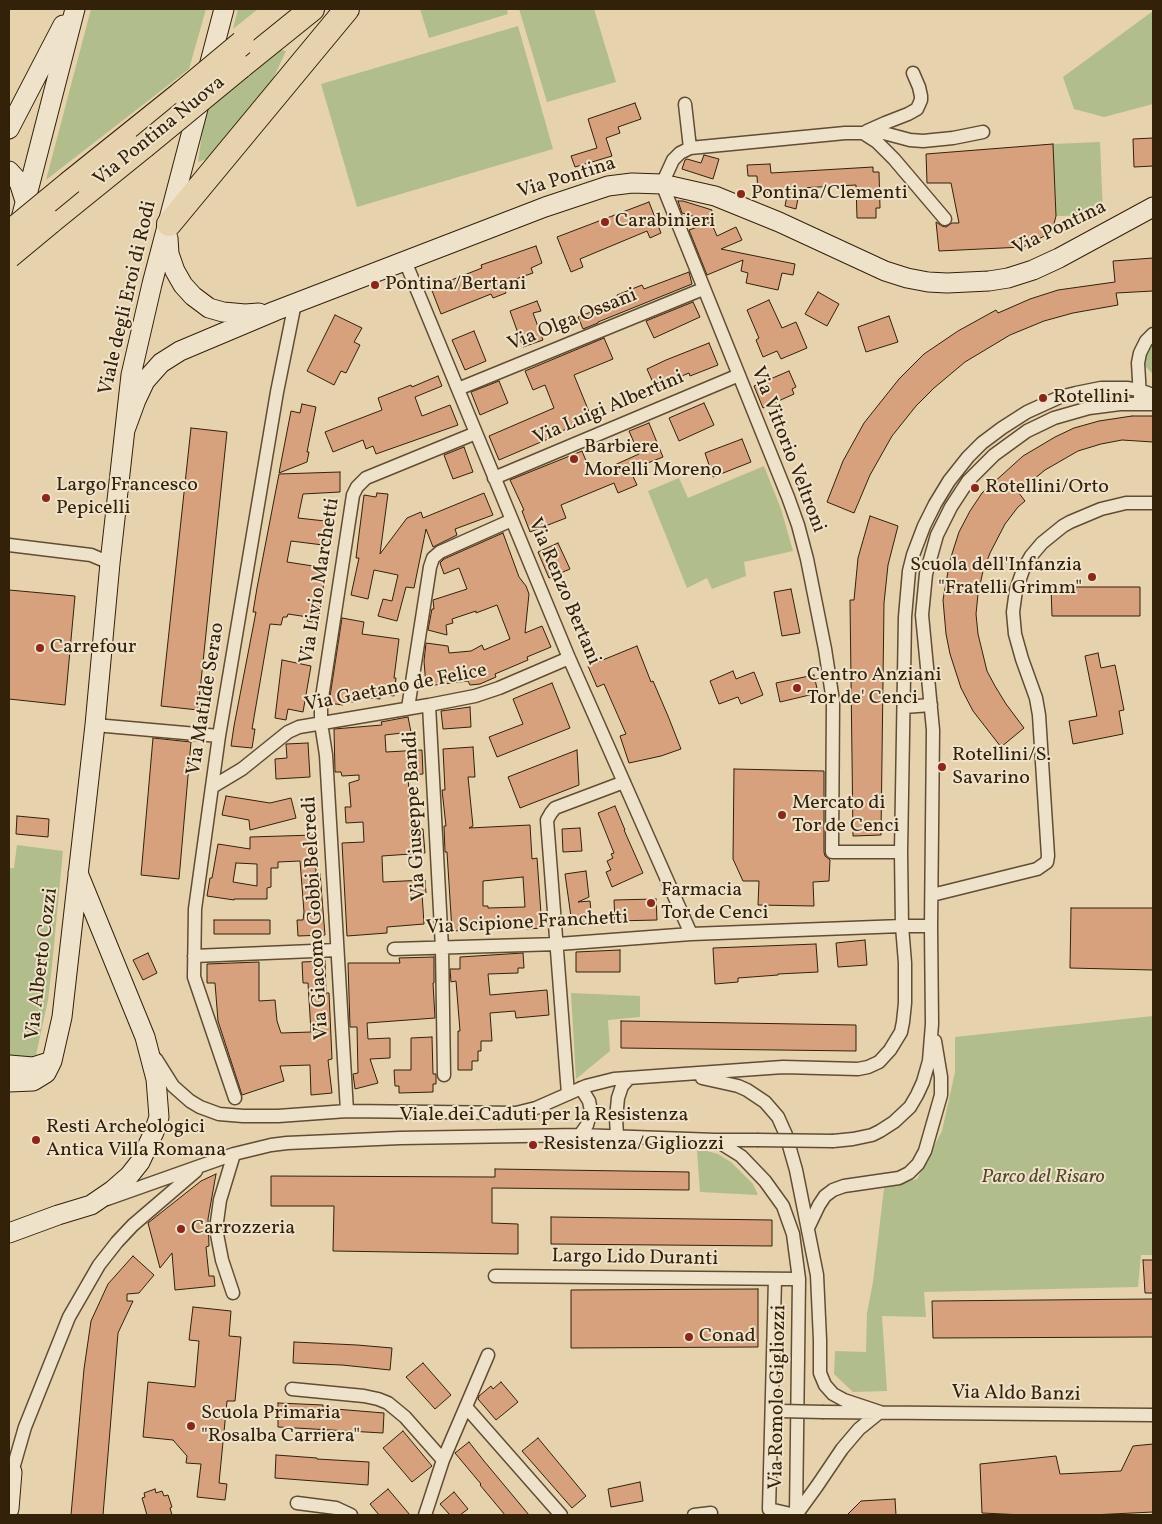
<!DOCTYPE html>
<html>
<head>
<meta charset="utf-8">
<style>
  body { margin:0 }
  #map { position:relative; width:1162px; height:1524px; overflow:hidden; background:#e6d2ad; font-family:Vollkorn,serif }
  canvas { display:block }
  .frame { position:absolute; inset:0; border:10px solid #33210a; pointer-events:none }
</style>
</head>
<body>
<div id="map">
<canvas width="1162" height="1524"></canvas>
<div class="frame"></div>
</div>
<script>
const ctx = document.querySelector('canvas').getContext('2d');
ctx.lineJoin = 'round';
function paint(path, color) { ctx.fillStyle = color; ctx.fill(path, 'evenodd'); }
const toPath = rows => new Path2D(rows.map(r => 'M' + r).join(''));
function strokePath(path, color, width, dash) { ctx.strokeStyle = color; ctx.lineWidth = width; ctx.lineCap = dash ? 'butt' : 'round'; ctx.setLineDash(dash || []); ctx.stroke(path); }
function label(font, color, halo, rows, align = 'center') {
  ctx.font = font + ' Vollkorn,serif'; ctx.lineWidth = 4; ctx.setLineDash([]); ctx.textBaseline = 'middle'; ctx.strokeStyle = halo; ctx.fillStyle = color; for (const [text, x, y, turn = 0] of rows) {
    ctx.save(); ctx.translate(x, y); ctx.rotate((+turn || 0) * Math.PI / 180); ctx.textAlign = isNaN(turn) ? turn : align; if (halo) ctx.strokeText(text, 0, 0); ctx.fillText(text, 0, 0); ctx.restore();
  }
}
const green = toPath([
  [91,9,206,9,189,69,46,180],
  [238,9,258,9,233,29],
  [420,9,507,9,508,14,429,38],
  [519,9,594,9,616,82,547,102],
  [1153,11,1153,104,1104,117,1074,109,1063,77],
  [518,26,553,149,357,207,321,84],
  [276,49,286,51,272,81,212,157,198,162,205,114,221,95],
  [1100,142,1103,215,1056,216,1053,144],
  [1153,344,1153,374,1146,367,1144,362,1145,356,1150,346],
  [764,466,781,509,793,551,744,562,746,576,712,589,707,578,687,588,648,491,679,478,688,498],
  [17,845,63,851,52,966,48,1000,36,1055,28,1057,9,1055,9,868,14,868],
  [571,993,640,996,640,1017,608,1020,610,1051,576,1079],
  [1153,1016,1153,1255,1141,1255,1138,1287,924,1292,926,1317,882,1316,887,1391,853,1392,834,1374,835,1351,866,1352,867,1313,873,1282,884,1188,917,1179,942,1131,955,1072,955,1037],
  [697,1151,707,1151,718,1154,731,1162,753,1184,758,1195,700,1192]
]);
const building = toPath([
  [635,103,641,119,618,127,620,133,606,138,612,156,575,167,571,156,597,148,588,119,635,103],
  [1153,138,1153,166,1134,167,1133,139,1153,138],
  [1053,144,1056,216,1052,232,1023,247,939,251,936,222,942,226,946,227,952,223,959,223,951,183,927,183,926,154,1053,144],
  [704,155,719,159,713,179,682,169,685,160,687,159,701,163,704,155],
  [770,164,771,173,873,167,873,172,879,172,880,208,876,208,876,218,857,218,856,185,800,188,796,209,785,206,788,191,758,193,757,176,748,176,747,165,770,164],
  [678,201,683,201,712,210,709,221,682,213,678,201],
  [649,202,661,233,650,238,647,231,580,259,583,267,571,272,557,237,649,202],
  [711,222,717,236,736,227,742,240,721,249,795,264,793,275,782,273,778,290,746,283,748,273,741,271,743,260,707,275,689,230,711,222],
  [536,246,542,263,531,268,533,273,507,282,508,284,503,285,506,293,493,298,491,294,441,314,431,288,482,268,481,265,536,246],
  [1153,258,1153,291,1116,293,1118,305,1073,313,1044,321,1010,335,965,362,934,388,916,406,892,436,870,475,854,513,827,502,843,461,864,423,899,379,924,354,958,331,996,310,998,313,1030,299,1058,290,1115,282,1113,261,1153,258],
  [689,272,692,284,598,322,598,323,583,329,578,317,619,301,617,295,642,285,644,289,689,272],
  [818,292,839,304,827,326,805,314,818,292],
  [769,300,782,328,796,322,807,348,781,359,777,351,763,357,756,340,759,338,747,310,769,300],
  [537,301,541,311,533,313,543,340,523,347,510,311,537,301],
  [693,302,700,317,654,338,646,321,693,302],
  [335,315,362,328,354,342,360,345,346,373,341,371,334,385,307,371,335,315],
  [889,316,898,342,866,352,858,327,889,316],
  [474,331,486,361,465,370,452,340,474,331],
  [604,338,613,359,574,375,592,419,554,434,555,436,499,460,489,436,554,408,545,385,533,390,525,371,604,338],
  [709,343,718,365,690,376,689,373,655,387,647,369,666,360,709,343],
  [789,371,796,387,792,389,794,394,763,408,754,386,789,371],
  [438,376,442,386,415,397,422,416,450,405,458,425,376,454,373,446,366,449,363,440,333,452,325,432,382,410,378,398,411,385,412,387,438,376],
  [499,381,508,403,480,415,471,392,499,381],
  [704,403,714,425,679,441,669,418,704,403],
  [302,404,316,407,307,452,309,452,307,462,279,473,291,411,300,413,302,404],
  [1132,416,1153,416,1153,442,1122,440,1101,444,1078,451,1045,470,1018,492,1025,501,1018,507,1005,524,990,553,983,571,978,594,976,614,978,634,987,671,995,686,1006,704,1024,728,1001,747,973,711,961,688,950,654,946,634,943,600,950,560,959,532,970,511,982,493,1023,456,1055,437,1074,428,1099,421,1132,416],
  [649,423,663,457,630,470,637,485,618,493,614,483,561,505,566,518,530,532,522,511,524,510,510,480,582,451,592,475,639,454,629,431,649,423],
  [191,428,227,432,198,710,161,706,191,428],
  [742,439,751,462,713,477,705,453,742,439],
  [464,447,473,472,453,479,444,455,464,447],
  [340,472,340,492,303,494,298,518,334,522,331,546,291,541,287,562,326,568,318,623,307,621,308,617,288,614,287,617,283,617,281,625,270,624,252,729,255,729,252,748,231,746,234,726,256,612,253,612,257,588,279,474,340,472],
  [377,493,388,494,380,554,407,518,421,512,423,518,484,493,493,515,455,529,457,535,433,547,426,529,414,588,406,587,397,621,378,616,383,599,392,601,398,575,374,570,368,599,351,595,359,558,356,558,364,495,376,497,377,493],
  [870,516,898,526,888,565,884,603,881,835,853,836,850,600,854,600,858,558,870,516],
  [503,533,519,577,526,586,529,594,525,633,542,626,551,647,527,657,528,660,495,674,496,677,480,684,470,685,468,681,426,686,424,661,426,643,448,646,449,653,471,651,482,645,484,650,510,639,497,605,476,613,476,611,452,619,453,623,446,625,447,635,428,630,432,609,434,609,433,600,467,589,459,568,444,574,440,563,444,559,503,533],
  [558,543,570,569,549,578,538,552,558,543],
  [1051,587,1140,587,1140,616,1052,616,1051,587],
  [791,589,800,633,782,636,774,592,791,589],
  [9,590,75,596,65,705,9,699,9,590],
  [342,618,364,622,362,634,399,639,394,678,396,678,394,696,381,694,380,699,354,696,354,702,344,701,343,705,329,703,342,618],
  [637,646,651,682,653,681,668,716,681,749,661,756,629,763,620,736,626,734,604,684,597,687,588,666,637,646],
  [1098,653,1101,668,1115,665,1124,710,1119,711,1123,734,1073,744,1069,721,1097,716,1085,656,1098,653],
  [282,660,311,666,303,712,288,709,286,720,275,718,282,660],
  [733,671,736,679,754,672,763,695,741,704,738,697,719,704,710,681,733,671],
  [814,675,818,693,780,702,776,683,814,675],
  [552,683,570,728,497,757,489,737,523,724,513,699,552,683],
  [470,707,471,727,443,729,441,711,470,707],
  [408,717,411,732,385,735,386,752,422,750,423,774,408,775,411,829,423,829,425,853,382,856,383,882,425,880,426,893,422,893,424,924,387,927,387,933,347,936,342,843,364,842,363,822,346,823,345,807,351,807,349,783,359,780,359,775,342,776,341,772,335,772,334,729,382,725,381,722,408,717],
  [153,738,191,742,179,879,141,875,153,738],
  [308,743,310,777,276,779,275,759,287,758,286,744,308,743],
  [473,747,475,777,468,777,473,826,469,828,530,825,532,859,537,858,542,928,527,929,527,927,452,931,447,852,445,852,444,826,446,826,442,790,445,790,443,749,473,747],
  [523,877,525,907,488,908,488,906,483,906,483,881,523,877],
  [577,750,579,785,520,808,508,777,577,750],
  [734,769,824,771,824,852,825,856,830,860,829,881,813,882,814,906,758,905,759,881,743,881,733,859,734,769],
  [226,796,270,803,291,798,296,818,250,830,249,820,222,815,226,796],
  [615,806,625,830,624,830,643,873,612,887,606,872,611,870,607,861,613,858,611,854,614,853,598,813,615,806],
  [17,816,49,819,48,837,16,834,17,816],
  [580,828,582,851,563,852,562,829,580,828],
  [315,835,316,873,320,873,325,935,298,936,297,920,303,920,304,912,300,861,278,862,278,868,271,868,271,887,267,888,267,899,234,899,234,900,207,896,210,878,212,878,218,844,250,849,250,837,315,835],
  [236,863,257,864,257,886,233,882,236,863],
  [586,871,589,897,578,902,590,901,592,922,572,924,565,874,586,871],
  [656,899,657,920,615,921,614,900,656,899],
  [1071,908,1153,908,1153,970,1070,968,1071,908],
  [214,920,270,920,270,934,214,934,214,920],
  [865,940,867,965,838,967,836,943,865,940],
  [816,944,818,972,778,974,778,975,738,978,738,982,715,984,713,948,816,944],
  [620,950,620,972,576,972,576,952,620,950],
  [148,953,157,973,143,980,133,960,148,953],
  [523,953,524,968,518,968,518,973,488,974,490,995,547,990,549,1015,516,1018,515,1011,490,1013,492,1041,481,1041,481,1051,478,1051,478,1061,472,1061,472,1070,458,1070,458,1031,460,1031,456,981,451,982,450,969,460,969,460,957,523,953],
  [434,957,434,983,433,983,435,1018,367,1023,368,1039,390,1038,390,1058,370,1059,378,1083,355,1089,353,1074,358,1073,357,1027,350,1027,348,963,400,963,399,958,434,957],
  [325,961,326,993,329,993,332,1059,328,1060,332,1093,311,1095,310,1065,280,1066,284,1081,242,1095,218,1021,215,983,207,983,207,964,259,962,259,1001,275,1000,277,1021,281,1033,311,1032,308,983,303,983,302,962,325,961],
  [621,1021,856,1025,856,1051,621,1048,621,1021],
  [432,1037,433,1074,436,1074,436,1084,433,1084,433,1092,399,1093,399,1086,395,1086,394,1070,411,1070,411,1038,432,1037],
  [495,1169,689,1172,689,1190,492,1188,492,1223,518,1224,518,1254,333,1251,334,1206,271,1206,271,1176,495,1177,495,1169],
  [216,1174,208,1219,209,1246,206,1247,209,1276,214,1276,215,1286,175,1290,172,1253,160,1268,148,1223,201,1181,216,1174],
  [551,1217,772,1220,772,1246,551,1244,551,1217],
  [133,1256,154,1275,139,1293,127,1294,127,1301,133,1301,118,1333,103,1515,71,1515,84,1369,91,1321,108,1284,133,1256],
  [1143,1260,1153,1260,1153,1293,1145,1293,1143,1260],
  [758,1289,758,1347,571,1348,571,1290,758,1289],
  [1153,1299,1153,1337,933,1338,932,1301,1153,1299],
  [193,1307,231,1311,229,1336,241,1337,235,1401,227,1401,219,1483,227,1484,225,1500,197,1497,201,1464,186,1463,187,1456,173,1440,143,1437,148,1382,195,1387,199,1341,189,1340,193,1307],
  [294,1342,357,1345,392,1348,390,1370,342,1365,293,1363,294,1342],
  [423,1363,451,1395,435,1409,406,1377,423,1363],
  [501,1382,518,1402,496,1420,478,1399,479,1396,491,1386,493,1389,501,1382],
  [278,1403,323,1405,323,1408,384,1413,383,1433,278,1427,278,1403],
  [403,1431,432,1466,412,1482,383,1448,403,1431],
  [538,1438,586,1496,572,1508,522,1451,538,1438],
  [469,1442,484,1461,529,1515,505,1515,480,1485,481,1484,455,1453,469,1442],
  [1153,1444,1153,1512,1091,1515,1024,1515,982,1513,980,1464,1056,1456,1060,1474,1121,1471,1133,1446,1153,1444],
  [276,1455,317,1458,317,1459,369,1462,368,1485,275,1478,276,1455],
  [640,1482,643,1501,611,1507,608,1489,640,1482],
  [155,1489,156,1493,162,1491,164,1496,168,1495,172,1507,170,1508,172,1515,147,1515,142,1498,145,1497,144,1493,155,1489],
  [388,1489,410,1515,379,1515,370,1504,388,1489],
  [454,1492,468,1509,460,1515,450,1515,440,1504,454,1492],
  [895,1499,896,1515,847,1515,861,1501,895,1499]
]);
const street = toPath([
  [685,104,690,148],
  [867,131,885,123,908,114,917,109,921,100,921,96,919,87,913,73],
  [863,133,880,132,910,140,923,141,953,138,983,132],
  [405,261,569,658,691,934],
  [458,389,703,289],
  [1140,397,1138,363,1140,353,1146,341,1153,334],
  [494,478,739,375],
  [9,545,91,555,110,563],
  [429,705,442,948,444,1075],
  [904,707,931,705],
  [408,708,430,567,433,558,440,552,512,520],
  [95,725,219,736],
  [212,787,242,769,288,732,299,727,429,705,475,696,499,688,569,658],
  [901,852,832,852,833,701,825,649,807,559,798,525,788,497,662,184,673,160,680,153,690,148,845,133,863,133,877,142,894,159,945,219],
  [932,895,1037,869,1047,862,1048,856,1039,715,1036,698,1022,659,1015,634,1013,612,1016,590,1023,570,1031,556,1042,543,1063,526,1070,522,1101,509,1126,503,1153,503],
  [394,949,558,944,691,934,902,926,931,926],
  [194,956,337,950],
  [156,1059,173,1086,190,1101,200,1107,219,1114,243,1116,278,1116,347,1111,516,1113,536,1108,586,1086,614,1079,783,1067,858,1069,868,1067,879,1062,890,1050,901,1032,903,1022,905,1003,905,963,902,926,901,852,905,617,909,571,913,555,924,526,935,504,949,481,968,457,982,443,1002,428,1027,412,1060,397,1076,393,1101,388,1127,388,1139,390,1153,395],
  [702,1078,738,1086,747,1090,765,1102,778,1117,786,1135,796,1170,817,1275,820,1340,820,1373,825,1385,833,1394,844,1400,880,1412],
  [568,1094,547,820,551,813,555,808,624,782],
  [235,1098,194,977,195,909,219,736,277,392,295,303],
  [347,1111,326,755,321,723,321,704,353,495,357,487,366,478,476,433],
  [580,1135,587,1125,591,1111,589,1101,581,1088],
  [617,1136,616,1118,618,1098,622,1086,629,1078],
  [717,1141,741,1156,765,1181,783,1206,793,1234,799,1279,796,1515],
  [833,1141,853,1139,872,1135,880,1131,894,1122,910,1107,917,1095,923,1082,929,1061,932,1024,931,926,933,730,922,615,926,574,937,535,951,507,968,481,994,455,1027,431,1054,418,1089,408,1120,404,1153,404],
  [107,1199,234,1154,271,1145,287,1143,400,1138,580,1135,715,1140,757,1140],
  [808,1228,819,1205,825,1196,833,1190,844,1186,899,1178,909,1173,918,1164,925,1151,941,1095,941,1077,935,1041],
  [495,1276,799,1279],
  [775,1279,769,1509,795,1515],
  [233,1293,222,1260,216,1229,220,1200,234,1154],
  [292,1389,364,1396,378,1399,388,1403,405,1417,443,1460],
  [466,1407,561,1515],
  [824,1412,1153,1415],
  [12,1472,25,1427,69,1317,99,1265,117,1242,133,1225,196,1171],
  [297,1503,336,1508,351,1515],
  [425,1515,443,1460,488,1355],
  [694,1515,711,1513],
  [796,1515,817,1486,842,1449,859,1429,880,1412]
]);
const secondary = toPath([
  [9,129,63,25],
  [9,171,19,182,25,201],
  [18,230,75,9],
  [168,238,169,254,175,271,183,285,193,296,209,308,223,312,245,314,259,313],
  [125,430,136,400,145,381,161,363,180,351,275,311,545,207,608,186,632,183,662,184,715,196,779,222,885,271,907,278,928,282,947,283,989,281,1008,278,1033,270,1059,258,1153,207],
  [9,1065,33,1067,52,1061],
  [9,1082,33,1081,46,1073,52,1061,62,1017,95,725,110,563,131,375,152,284,224,9],
  [9,1233,58,1215,91,1205,113,1190,129,1176,140,1162,154,1132,159,1117,156,1079,145,1037,78,873],
  [9,1471,12,1472,9,1509]
]);
const highway = toPath([
  [240,67,312,9],
  [71,182,182,93],
  [50,222,144,146],
  [169,224,347,9]
]);
const streetBridge = toPath([
  [757,1140,833,1141],
  [780,1411,824,1412]
]);
const highwayBridge = toPath([
  [182,93,242,43],
  [144,146,240,67],
  [9,233,71,182],
  [9,256,50,222]
]);
const markers = [
  [741,194,5,"#8f2418"],
  [605,222,5,"#8f2418"],
  [375,285,5,"#8f2418"],
  [1043,398,5,"#8f2418"],
  [574,459,5,"#8f2418"],
  [975,488,5,"#8f2418"],
  [46,498,5,"#8f2418"],
  [1092,577,5,"#8f2418"],
  [40,648,5,"#8f2418"],
  [797,688,5,"#8f2418"],
  [942,767,5,"#8f2418"],
  [782,815,5,"#8f2418"],
  [651,903,5,"#8f2418"],
  [36,1140,5,"#8f2418"],
  [533,1145,5,"#8f2418"],
  [181,1229,5,"#8f2418"],
  [689,1337,5,"#8f2418"],
  [191,1426,5,"#8f2418"]
];
const streetNames = [
  ["Via Pontina Nuova",160,132,-39],
  ["Via Pontina",567,179,-17],
  ["Via Pontina",1060,229,-26],
  ["Viale degli Eroi di Rodi",129,298,-77],
  ["Via Olga Ossani",573,321,-22],
  ["Via Luigi Albertini",609,409,-23],
  ["Via Vittorio Veltroni",787,450,69],
  ["Via Livio Marchetti",321,581,-81],
  ["Via Renzo Bertani",563,592,67],
  ["Via Gaetano de Felice",396,689,-11],
  ["Via Matilde Serao",207,699,-81],
  ["Via Giuseppe Bandi",416,816,-93],
  ["Via Giacomo Gobbi Belcredi",317,918,-93],
  ["Via Scipione Franchetti",527,924,-3],
  ["Via Alberto Cozzi",43,964,-83],
  ["Viale dei Caduti per la Resistenza",544,1116],
  ["Largo Lido Duranti",635,1259,1],
  ["Via Aldo Banzi",1016,1395,1],
  ["Via Romolo Gigliozzi",779,1397,-89]
];
const poiNames = [
  ["Pontina/Clementi",751,194],
  ["Carabinieri",615,222],
  ["Pontina/Bertani",385,285],
  ["Rotellini",1053,398],
  ["Barbiere",584,448],
  ["Morelli Moreno",584,471],
  ["Largo Francesco",56,486],
  ["Pepicelli",56,509],
  ["Rotellini/Orto",985,488],
  ["Scuola dell'Infanzia",1082,566,"right"],
  ["\"Fratelli Grimm\"",1082,589,"right"],
  ["Carrefour",50,648],
  ["Centro Anziani",807,676],
  ["Tor de' Cenci",807,699],
  ["Rotellini/S.",952,756],
  ["Savarino",952,779],
  ["Mercato di",792,804],
  ["Tor de Cenci",792,827],
  ["Farmacia",661,891],
  ["Tor de Cenci",661,914],
  ["Resti Archeologici",46,1128],
  ["Antica Villa Romana",46,1151],
  ["Resistenza/Gigliozzi",543,1145],
  ["Carrozzeria",191,1229],
  ["Conad",699,1337],
  ["Scuola Primaria",201,1414],
  ["\"Rosalba Carriera\"",201,1437]
];
const parkNames = [
  ["Parco del Risaro",1043,1178]
];
paint(green, '#b2bd8c');
paint(building, '#d7a17e');
strokePath(building, '#33210a', 1);
strokePath(street, '#604d33', 15);
strokePath(secondary, '#33210a', 21);
strokePath(highway, '#33210a', 26);
strokePath(street, '#efe2ca', 12);
strokePath(secondary, '#efe2ca', 19);
strokePath(highway, '#e6d2ad', 24);
strokePath(streetBridge, '#604d33', 15, []);
strokePath(highwayBridge, '#33210a', 26, []);
strokePath(streetBridge, '#efe2ca', 12);
strokePath(highwayBridge, '#e6d2ad', 24);
for (const [x, y, r, color] of markers) { const dot = new Path2D(); dot.arc(x, y, r, 0, 2 * Math.PI); ctx.fillStyle = color; ctx.fill(dot); strokePath(dot, '#efe2ca', 2); }
label('20px', '#33210a', '#efe2ca', streetNames);
label('20px', '#33210a', '#efe2ca', poiNames, 'left');
label('italic 20px', '#53482a', '#efe2ca', parkNames);
</script>
</body>
</html>
